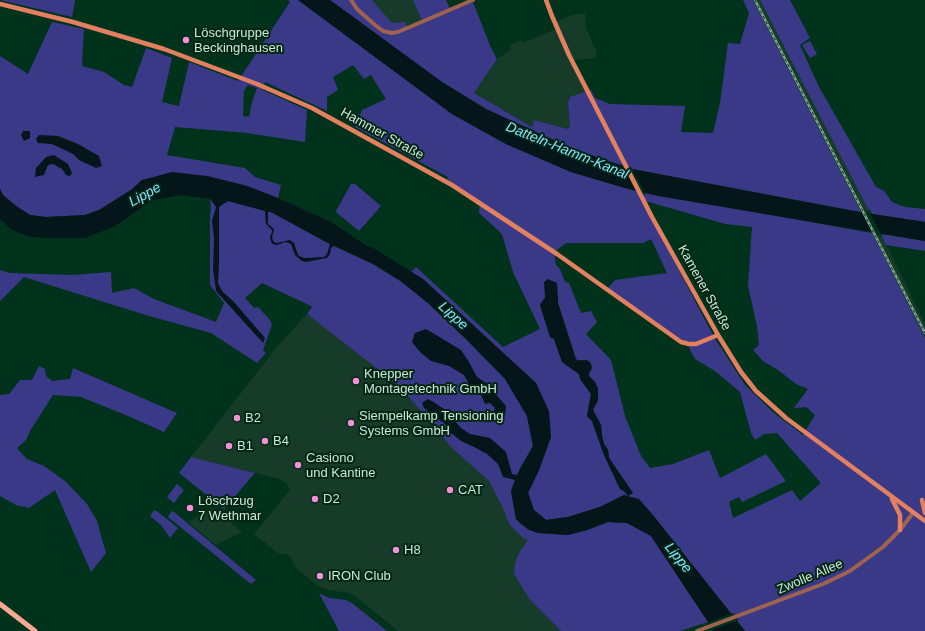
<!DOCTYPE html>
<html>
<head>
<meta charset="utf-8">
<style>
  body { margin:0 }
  canvas { display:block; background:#00321c }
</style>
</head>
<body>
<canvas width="925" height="631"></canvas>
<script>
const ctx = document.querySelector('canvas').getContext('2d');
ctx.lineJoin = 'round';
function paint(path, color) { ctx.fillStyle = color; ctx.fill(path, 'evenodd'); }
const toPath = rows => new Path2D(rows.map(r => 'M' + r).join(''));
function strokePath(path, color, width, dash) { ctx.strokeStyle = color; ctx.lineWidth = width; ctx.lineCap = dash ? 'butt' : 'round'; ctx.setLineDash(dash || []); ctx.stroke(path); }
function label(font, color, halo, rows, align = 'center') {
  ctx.font = font + ' Arial,sans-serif'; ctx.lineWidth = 4; ctx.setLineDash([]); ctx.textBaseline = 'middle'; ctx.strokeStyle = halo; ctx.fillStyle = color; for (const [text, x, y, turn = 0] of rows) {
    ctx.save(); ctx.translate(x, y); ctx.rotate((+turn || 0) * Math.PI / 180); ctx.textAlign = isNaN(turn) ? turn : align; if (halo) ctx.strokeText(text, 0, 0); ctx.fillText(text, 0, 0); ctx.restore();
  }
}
const built = toPath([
  [372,0,413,0,423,23,406,27,406,23,392,23],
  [753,0,760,0,881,234,925,324,925,338],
  [585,13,586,28,596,51,596,58,574,60,591,90,568,103,570,126,568,129,534,120,532,127,474,93,497,59,511,50,510,45,522,40,523,43,554,30,555,22,569,16],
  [307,314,394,382,416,405,452,448,489,481,502,506,509,524,529,540,519,553,515,563,530,600,561,631,398,631,355,596,349,593,329,590,318,586,296,568,291,557,286,554,278,553,254,534,290,490,287,484,280,479,191,457,277,347],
  [213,508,242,532,216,545,188,522]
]);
const green = toPath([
  [0,0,75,0,75,1,72,17],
  [288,0,298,0,452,114,506,144,571,172,637,191,872,233,925,338,925,631,745,631,677,546,624,495,600,507,568,517,546,520,534,510,528,493,539,470,551,437,536,383,423,279,411,272,416,267,503,347,540,329,513,272,502,234,479,213,480,201,447,179,448,177,355,127,362,110,386,99,371,75,364,79,353,65,333,77,338,90,327,97,327,111,265,82,263,90,307,110,305,142,247,133,175,127,167,155,245,168,255,177,281,185,278,198,247,186,207,176,142,180,131,190,99,210,85,215,46,217,30,215,16,206,3,195,0,189,0,56,28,74,52,22,84,29,82,66,104,72,124,85,132,87,146,48,172,58,162,102,179,106,189,62,238,81,290,2],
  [248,85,257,88,252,102,249,117,243,116,244,91],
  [642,200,725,224,752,227,748,286,757,326,759,345,753,350,763,361,778,370,796,384,808,389,794,408,806,407,815,415,803,435,774,413,745,385,714,337],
  [651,239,667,273,615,280,607,289,685,344,689,344,689,348,695,359,715,371,740,392,751,433,755,440,764,434,777,433,821,483,800,501,792,490,733,518,729,502,739,497,742,502,786,481,766,454,720,478,709,450,673,464,650,468,641,456,625,416,611,360,586,334,597,322,591,311,581,313,569,283,565,282,560,269,556,265,554,252,566,243,643,243],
  [557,283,558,303,573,352,576,360,583,360,591,371,589,373,589,376,595,382,598,400,593,410,601,425,602,436,604,444,608,450,609,458,633,493,628,495,624,491,620,489,604,455,592,421,587,416,591,394,580,379,579,374,562,362,554,339,550,337,540,305],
  [330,0,372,0,392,23,406,22,406,27,423,23,413,0,446,0,451,11,473,2,491,48,497,59,474,93,532,127,534,120,568,129,570,126,568,103,570,97,591,90,595,98,610,104,685,106,681,132,713,133,720,103,728,43,740,44,749,13,743,0,753,0,861,212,632,169,573,149,486,109,442,82],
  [760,0,790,0,810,38,800,45,818,85,876,187,884,191,892,202,905,207,925,209,925,222,872,214,870,210,868,209],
  [810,41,817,54,810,58,802,45],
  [351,184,355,184,381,206,359,231,337,213,336,211],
  [210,199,228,201,271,212,324,241,373,264,402,282,429,304,467,340,505,379,527,416,533,446,520,468,511,491,516,519,521,524,538,533,554,534,568,535,587,530,608,522,627,523,651,536,708,622,680,631,561,631,530,600,514,574,515,563,519,553,528,540,522,537,509,524,502,506,489,481,452,448,416,405,394,382,307,314,312,307,311,306,262,283,245,298,254,308,258,307,270,320,272,325,263,350,266,353,257,363,211,333,149,316,24,277,0,301,0,270,10,273,73,275,111,272,112,293,134,288,154,299,216,322,224,303,210,285,210,218,211,207],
  [881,234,925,241,925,251,886,245],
  [39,366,45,369,46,376,52,381,70,379,73,368,177,413,164,432,128,416,81,397,53,395,30,431,26,440,17,448,27,459,44,466,65,481,87,504,97,521,106,553,91,572,55,490,29,508,16,505,0,496,0,395,9,394,20,380,32,380],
  [191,457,255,473,224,509,179,473],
  [177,484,184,490,174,503,167,497],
  [154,510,158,512,178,528,170,538,161,525,150,516],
  [172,511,174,512,256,580,251,584,168,517],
  [319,593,329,598,346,600,352,603,387,631,339,631]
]);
const water = toPath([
  [298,0,330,0,442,82,486,109,573,149,632,169,847,210,925,222,925,241,658,196,628,189,571,172,506,144,452,114],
  [23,131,30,131,30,138,24,141,21,135],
  [39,135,58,136,78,144,99,156,102,166,96,168,79,160,73,154,52,144,38,143,36,139],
  [54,155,68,164,72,173,70,176,66,175,62,169,53,164,48,165,44,175,35,177,36,168,46,157],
  [172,172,207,176,247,186,278,198,333,223,368,247,370,246,423,279,536,383,549,411,551,437,539,470,528,493,534,510,546,520,568,517,600,507,624,495,639,499,653,515,745,631,714,631,651,536,627,523,608,522,587,530,568,535,538,533,529,530,521,524,516,519,511,491,515,480,503,477,498,464,487,454,474,447,461,441,451,433,445,424,424,408,422,403,428,399,435,403,444,409,461,428,470,434,490,438,506,452,512,474,517,475,533,446,527,416,505,379,467,340,429,304,402,282,373,264,334,246,331,248,330,254,327,258,306,262,302,261,295,255,291,244,289,243,285,242,277,245,273,244,271,242,270,237,272,232,272,230,266,224,265,211,228,201,219,207,219,265,218,283,222,291,234,302,265,338,263,343,216,291,213,269,214,238,212,221,216,207,210,199,182,195,152,200,115,226,85,238,42,238,26,236,12,230,0,219,0,189,3,195,16,206,30,215,46,217,85,215,99,210,131,190,142,180],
  [268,212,271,212,330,244,327,254,324,257,305,258,299,256,297,252,294,243,290,240,277,243,274,242,272,238,274,229,268,224],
  [548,279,557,283,558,303,576,359,579,361,586,360,589,361,591,364,592,368,589,373,589,376,595,382,598,388,598,400,593,410,601,425,602,436,604,444,608,450,609,458,633,493,628,496,624,491,620,489,604,455,592,421,587,416,591,394,580,379,579,374,562,362,554,339,550,337,540,305,545,297,544,282],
  [426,329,461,350,469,362,477,377,486,383,506,406,505,415,497,419,493,414,495,408,490,403,485,404,477,386,469,384,464,375,449,366,431,361,420,352,412,342,415,333]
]);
const pier = toPath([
  [621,163,631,167,646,195,637,193],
  [861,210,869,212,882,236,874,235],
  [733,613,739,620,711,630,707,623]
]);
const tertiary = toPath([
  [351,0,357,9,375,25,383,31,392,33,398,32,473,0],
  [697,631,823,584,850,571,883,547,900,530,913,513]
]);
const secondary = toPath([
  [546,0,552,16,569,55,652,217,718,335,741,372,756,391,786,418,925,521],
  [0,4,73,22,164,49,257,84,312,108,452,185,557,254,681,342,689,344,696,344,718,335],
  [892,499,900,515,900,530],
  [922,500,925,513]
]);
const primary = toPath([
  [0,604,35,631]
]);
const rail = toPath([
  [755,0,925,333]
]);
const markers = [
  [186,40,4,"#f291d6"],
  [356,381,4,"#f291d6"],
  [237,418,4,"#f291d6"],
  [351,423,4,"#f291d6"],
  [265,441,4,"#f291d6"],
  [229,446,4,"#f291d6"],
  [298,465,4,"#f291d6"],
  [450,490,4,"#f291d6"],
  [315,499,4,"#f291d6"],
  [190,508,4,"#f291d6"],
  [396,550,4,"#f291d6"],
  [320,576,4,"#f291d6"]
];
const poiNames = [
  ["Löschgruppe",194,33],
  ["Beckinghausen",194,48],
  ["Knepper",364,374],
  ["Montagetechnik GmbH",364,389],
  ["Siempelkamp Tensioning",359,416],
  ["Systems GmbH",359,431],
  ["B2",245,418],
  ["B4",273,441],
  ["B1",237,446],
  ["Casiono",306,458],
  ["und Kantine",306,473],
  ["CAT",458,490],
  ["D2",323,499],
  ["Löschzug",198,501],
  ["7 Wethmar",198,516],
  ["H8",404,550],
  ["IRON Club",328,576]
];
const streetNames = [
  ["Hammer Straße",382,134,29],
  ["Kamener Straße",704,288,61],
  ["Zwolle Allee",810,577,-23]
];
const waterNames = [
  ["Datteln-Hamm-Kanal",567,151,22],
  ["Lippe",145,195,-29],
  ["Lippe",453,316,42],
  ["Lippe",678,558,51]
];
paint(built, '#163c29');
paint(green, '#393988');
paint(water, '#05161b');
paint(pier, '#00321c');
strokePath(tertiary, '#9f624e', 4);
strokePath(secondary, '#e38060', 4.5);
strokePath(primary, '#f7aa92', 5);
strokePath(rail, '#7fa490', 2.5);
strokePath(rail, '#042616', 1, [3]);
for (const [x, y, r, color] of markers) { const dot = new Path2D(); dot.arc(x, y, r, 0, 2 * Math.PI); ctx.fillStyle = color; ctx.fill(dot); strokePath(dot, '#042616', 1.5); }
label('13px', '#cbe9d6', '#042616', poiNames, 'left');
label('13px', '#cbe9d6', '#042616', streetNames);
label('italic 14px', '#85e3fe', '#042616', waterNames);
</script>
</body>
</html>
